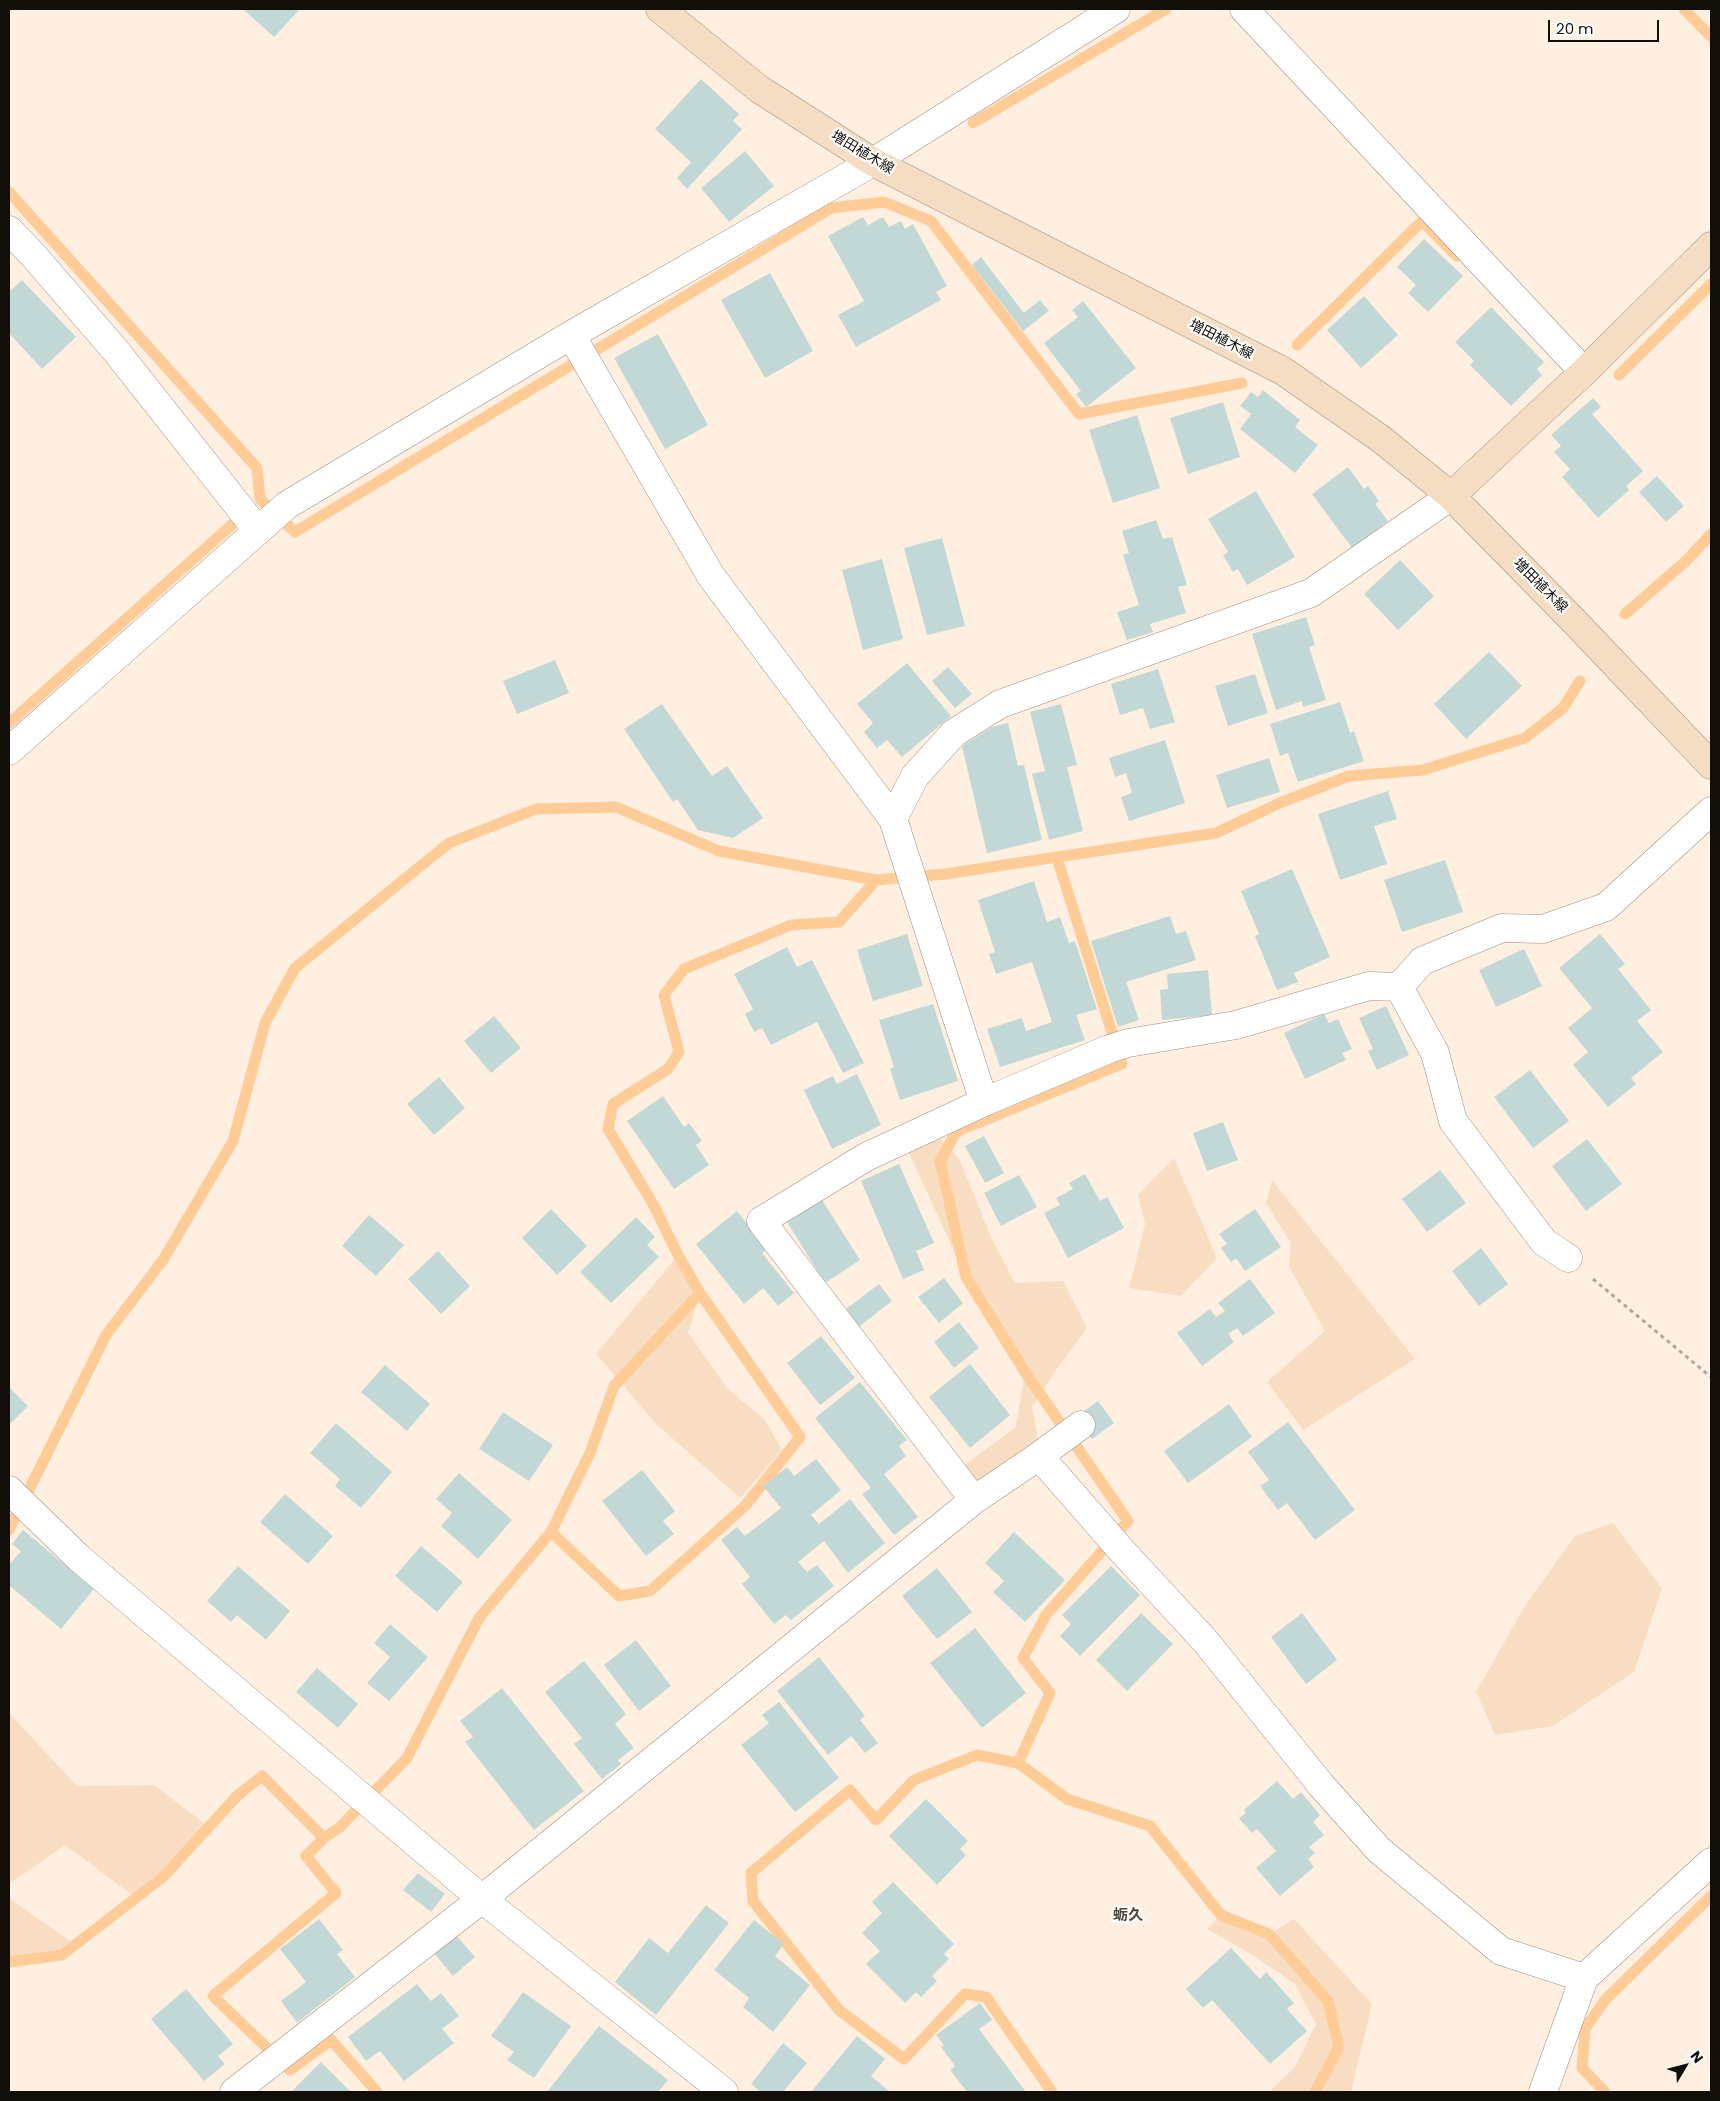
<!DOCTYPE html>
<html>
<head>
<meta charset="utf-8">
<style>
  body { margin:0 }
  #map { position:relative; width:1720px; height:2101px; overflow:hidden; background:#feefe1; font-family:Poppins,sans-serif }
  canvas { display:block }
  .frame { position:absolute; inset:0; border:10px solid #120e09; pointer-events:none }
  .north { position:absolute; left:1660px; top:2041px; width:50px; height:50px; -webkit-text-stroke:4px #fff; paint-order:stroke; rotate:53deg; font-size:14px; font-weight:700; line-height:20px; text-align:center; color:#120e09 }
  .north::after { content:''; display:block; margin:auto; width:18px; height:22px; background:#120e09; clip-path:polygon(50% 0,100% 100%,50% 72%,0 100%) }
  .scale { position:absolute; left:1548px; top:20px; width:111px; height:22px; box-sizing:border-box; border:2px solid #120e09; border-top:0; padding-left:6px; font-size:15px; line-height:18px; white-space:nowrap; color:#120e09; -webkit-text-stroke:4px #fff; paint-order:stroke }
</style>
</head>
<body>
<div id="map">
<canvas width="1720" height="2101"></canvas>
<div class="frame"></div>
<div class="north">N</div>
<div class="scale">20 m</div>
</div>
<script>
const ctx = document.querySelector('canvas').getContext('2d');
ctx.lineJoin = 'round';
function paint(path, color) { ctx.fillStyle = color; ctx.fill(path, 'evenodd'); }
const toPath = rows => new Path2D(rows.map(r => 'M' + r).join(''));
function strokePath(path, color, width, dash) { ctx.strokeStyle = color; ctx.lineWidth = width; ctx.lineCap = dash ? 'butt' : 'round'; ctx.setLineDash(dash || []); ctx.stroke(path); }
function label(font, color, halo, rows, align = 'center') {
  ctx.font = font + ' Poppins,"Noto Sans JP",sans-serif'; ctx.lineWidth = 4.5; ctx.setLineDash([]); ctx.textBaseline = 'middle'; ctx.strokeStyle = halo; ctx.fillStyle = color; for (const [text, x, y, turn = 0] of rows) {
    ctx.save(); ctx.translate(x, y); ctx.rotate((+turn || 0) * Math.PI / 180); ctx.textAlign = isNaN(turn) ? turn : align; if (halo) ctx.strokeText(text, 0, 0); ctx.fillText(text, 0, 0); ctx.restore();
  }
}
const green = toPath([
  [937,1135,959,1158,992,1239,1015,1283,1063,1281,1087,1328,1056,1370,1032,1407,1039,1445,981,1484,963,1466,1016,1427,1025,1372,966,1277,907,1149],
  [1174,1158,1217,1258,1181,1296,1129,1288,1145,1224,1138,1195],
  [1272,1180,1415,1359,1303,1430,1267,1382,1325,1331,1289,1267,1291,1243,1266,1204],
  [678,1255,700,1293,688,1333,727,1388,765,1420,782,1450,740,1498,657,1425,596,1354],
  [1613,1523,1662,1588,1634,1672,1553,1726,1495,1735,1476,1692,1526,1604,1575,1536],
  [9,1713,77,1786,154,1785,209,1827,163,1877,136,1898,65,1845,9,1884],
  [9,1898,76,1945,62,1955,9,1962],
  [1221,1915,1269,1934,1294,1919,1372,2004,1351,2092,1269,2092,1295,2067,1316,2024,1295,1984,1246,1951,1207,1929]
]);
const stream = toPath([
  [1684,9,1711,37],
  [973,123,1166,9],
  [9,192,257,468,260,499,295,532,831,208,884,202,931,221,1079,414,1242,383],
  [1297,345,1422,221,1457,256],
  [1619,375,1711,284],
  [1625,614,1686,561,1711,534],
  [9,723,244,514],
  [1057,858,1122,1064,956,1132,940,1161,966,1277,1025,1372,1128,1521,1046,1615,1023,1658,1050,1693,1018,1763,1067,1799,1150,1826,1221,1915,1269,1934,1328,2001,1339,2047,1315,2092],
  [9,1530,106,1335,163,1260,233,1141,265,1023,295,968,449,843,536,809,616,807,719,851,876,880,945,874,1216,833,1282,802,1349,776,1423,770,1525,738,1563,708,1580,681],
  [551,1532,619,1596,650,1591,745,1506,800,1437,700,1293],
  [1018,1763,977,1755,914,1780,876,1820,850,1790,751,1873,753,1901,839,2010,904,2059,965,1994,986,1997,1052,2092],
  [324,1838,306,1856,336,1893,213,1996,290,2070,331,2040,377,2092],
  [9,1962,62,1955,163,1877,237,1796,262,1776,324,1838,339,1828,407,1758,479,1618,551,1532,590,1453,614,1386,700,1293,678,1255,653,1204,608,1129,613,1104,668,1069,679,1052,664,995,684,969,791,925,839,922,876,880],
  [1605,2092,1582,2068,1585,2029,1605,2000,1711,1896]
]);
const building = toPath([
  [243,9,300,9,274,37],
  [701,79,739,114,733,121,742,129,687,189,677,178,691,162,655,129],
  [745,151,774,186,729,222,701,188],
  [863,217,868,225,883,217,889,227,901,221,905,229,913,224,947,286,936,292,941,300,856,347,838,315,864,301,828,236],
  [1424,239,1463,276,1428,312,1408,293,1416,285,1397,267],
  [981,257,1024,313,1040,300,1049,311,1023,331,972,265],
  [770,273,813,351,765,378,721,300],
  [22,280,76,337,42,369,9,333,9,292],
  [1364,296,1398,335,1361,368,1327,330],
  [1083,301,1136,368,1086,407,1076,394,1081,391,1044,343,1078,317,1072,310],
  [1491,307,1544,362,1537,369,1542,375,1511,406,1470,365,1474,361,1455,342],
  [658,334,708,425,665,449,614,358],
  [1263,390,1300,420,1295,427,1318,445,1295,473,1240,429,1251,414,1240,406,1251,392,1258,397],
  [1593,398,1601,407,1592,414,1643,471,1626,486,1629,490,1598,518,1562,477,1570,469,1554,452,1561,446,1551,435],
  [1223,402,1240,457,1188,474,1170,418],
  [1137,415,1160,488,1113,503,1089,430],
  [1348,467,1364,489,1368,486,1379,501,1375,504,1388,521,1352,548,1312,494],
  [1657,476,1684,506,1666,522,1639,492],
  [1256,491,1295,557,1247,585,1238,569,1233,572,1223,555,1228,552,1208,519],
  [1156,520,1163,539,1172,537,1187,585,1178,587,1186,613,1150,624,1153,632,1127,640,1117,612,1139,605,1123,555,1129,553,1122,531],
  [942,538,965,626,927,635,904,548],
  [882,559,903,639,863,650,842,570],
  [1400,560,1434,596,1398,630,1364,594],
  [1306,617,1315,645,1309,647,1326,700,1303,707,1302,701,1276,710,1252,634],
  [1489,652,1522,686,1466,739,1434,704],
  [555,660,569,693,517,714,503,681],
  [907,663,951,716,902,757,887,740,877,748,864,732,873,723,857,704],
  [948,667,972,694,955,708,932,681],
  [1158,669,1175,722,1150,729,1143,708,1120,715,1111,684],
  [1255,674,1268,713,1228,726,1215,686],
  [1340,702,1350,733,1354,731,1364,761,1298,782,1288,753,1280,756,1270,724],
  [662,704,712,776,727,766,763,818,733,838,698,830,677,799,673,802,624,729],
  [1061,704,1077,765,1067,767,1083,831,1049,840,1032,774,1045,771,1030,712],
  [1008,723,1018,766,1024,765,1042,840,987,853,962,746,992,727],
  [1165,740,1185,803,1129,821,1121,797,1132,793,1126,773,1115,777,1109,758],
  [1269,758,1280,792,1227,808,1216,775],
  [1388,791,1397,819,1374,826,1387,864,1340,880,1318,814],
  [1445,860,1463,912,1402,932,1384,880],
  [1292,869,1330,957,1294,973,1298,982,1277,990,1255,936,1259,934,1241,891],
  [1034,881,1047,922,1060,917,1069,943,1075,941,1097,1009,1076,1015,1085,1040,1000,1067,987,1029,1022,1018,1026,1031,1052,1022,1032,962,996,974,989,954,995,952,978,900],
  [1170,916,1176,934,1186,931,1196,960,1126,982,1139,1020,1118,1027,1091,941],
  [907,934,923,986,873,1001,857,950],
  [1600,934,1625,964,1618,969,1651,1010,1637,1021,1663,1052,1631,1078,1636,1084,1608,1107,1573,1065,1588,1052,1568,1028,1592,1008,1559,968],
  [787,947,797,967,812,960,864,1063,843,1073,817,1022,771,1045,762,1028,754,1032,745,1014,753,1009,734,974],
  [1524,949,1542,986,1496,1007,1479,970],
  [1208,970,1212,1015,1162,1020,1160,990,1168,989,1167,974],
  [933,1004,958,1081,900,1100,890,1069,894,1067,879,1020],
  [1386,1006,1409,1055,1377,1070,1368,1051,1373,1049,1359,1018],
  [1324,1014,1329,1023,1338,1019,1352,1049,1342,1053,1346,1060,1305,1079,1284,1033],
  [494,1016,521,1048,491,1073,464,1041],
  [1530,1070,1569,1121,1533,1148,1494,1097],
  [857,1074,881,1125,832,1149,804,1090,833,1076,837,1084],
  [439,1077,465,1108,434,1135,407,1104],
  [663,1096,684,1127,689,1123,702,1141,696,1145,709,1165,674,1189,627,1121],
  [1223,1122,1238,1160,1207,1171,1193,1133],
  [984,1136,1004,1173,985,1183,965,1146],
  [1587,1139,1622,1184,1586,1211,1552,1166],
  [899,1164,934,1243,916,1251,924,1270,903,1279,861,1181],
  [1440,1170,1466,1203,1427,1232,1402,1199],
  [1085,1174,1100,1201,1107,1197,1124,1228,1068,1258,1044,1213,1060,1205,1056,1198,1073,1189,1069,1183],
  [1019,1175,1037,1207,1001,1226,984,1193],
  [822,1200,860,1260,825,1283,787,1222],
  [551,1209,587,1246,557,1275,522,1238],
  [1255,1209,1281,1247,1245,1271,1236,1258,1231,1262,1221,1248,1227,1244,1219,1234],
  [737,1211,767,1249,762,1253,794,1293,778,1306,763,1288,744,1304,696,1244],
  [369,1215,404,1245,376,1276,342,1246],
  [636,1217,655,1237,647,1245,659,1257,611,1303,580,1272],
  [1481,1248,1508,1284,1479,1306,1452,1271],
  [438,1251,470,1286,441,1314,408,1279],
  [944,1278,963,1303,939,1323,918,1297],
  [1250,1279,1275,1313,1243,1336,1237,1328,1228,1334,1234,1342,1202,1366,1177,1333,1210,1309,1216,1317,1225,1311,1218,1303],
  [879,1284,892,1301,856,1329,842,1312],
  [959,1322,979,1348,954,1368,934,1342],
  [821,1336,855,1378,820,1405,787,1363],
  [970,1364,1010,1415,970,1448,929,1397],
  [385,1365,430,1404,407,1431,361,1392],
  [860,1382,907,1440,899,1446,906,1456,884,1474,918,1517,894,1535,862,1494,871,1488,815,1418],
  [9,1387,28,1406,9,1425],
  [1098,1401,1114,1423,1092,1439,1076,1417],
  [1229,1404,1252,1437,1188,1483,1164,1451],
  [503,1412,553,1445,529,1481,479,1449],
  [1288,1422,1355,1510,1315,1540,1287,1503,1278,1510,1260,1486,1269,1480,1248,1452],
  [336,1423,392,1472,361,1508,335,1486,340,1479,310,1453],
  [816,1459,841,1490,811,1515,819,1524,850,1499,885,1543,848,1573,824,1541,798,1562,807,1572,817,1565,834,1586,791,1620,786,1615,774,1624,742,1584,750,1577,721,1540,737,1527,745,1536,781,1508,763,1486,787,1467,794,1476],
  [642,1470,675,1511,663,1521,674,1534,646,1556,602,1501],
  [459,1473,512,1520,478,1559,441,1526,452,1513,436,1499],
  [285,1494,333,1536,308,1564,260,1522],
  [23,1530,94,1589,61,1629,9,1585,9,1565,21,1551,12,1544],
  [1014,1532,1065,1580,1025,1622,993,1592,1004,1581,985,1563],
  [421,1546,463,1582,437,1612,395,1576],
  [238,1566,290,1611,266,1640,237,1615,231,1622,207,1601],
  [1111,1566,1140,1595,1080,1656,1060,1636,1071,1624,1062,1615],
  [937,1568,972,1612,937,1639,902,1596],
  [1141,1613,1173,1644,1127,1691,1096,1660],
  [1302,1613,1337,1660,1306,1684,1271,1637],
  [390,1624,428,1657,389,1701,367,1683,390,1657,374,1643],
  [975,1628,1026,1693,982,1728,930,1663],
  [636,1640,671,1686,639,1711,604,1665],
  [819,1657,865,1716,860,1720,878,1743,865,1753,851,1736,828,1755,777,1691],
  [584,1661,626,1714,615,1724,634,1748,618,1760,621,1764,602,1779,574,1744,582,1738,545,1692],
  [317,1668,358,1704,338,1728,296,1692],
  [502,1688,584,1791,534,1830,465,1742,473,1737,460,1721],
  [779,1702,839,1778,795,1812,741,1745,769,1723,762,1715],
  [1277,1781,1293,1799,1301,1792,1320,1815,1313,1822,1324,1835,1309,1847,1315,1853,1308,1859,1314,1867,1280,1896,1256,1868,1276,1851,1257,1829,1252,1833,1239,1818,1246,1813,1244,1810],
  [926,1799,968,1841,960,1849,966,1855,937,1885,889,1836],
  [418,1873,445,1894,431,1912,403,1890],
  [893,1882,954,1944,944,1954,949,1959,932,1976,937,1981,921,1997,916,1992,905,2003,866,1964,880,1951,862,1933,882,1913,872,1902],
  [706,1905,729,1923,656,2015,615,1982,649,1938,668,1953],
  [319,1919,343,1950,337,1954,355,1977,297,2023,281,2001,306,1982,280,1949],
  [754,1920,784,1944,775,1956,810,1985,773,2032,743,2007,749,1998,714,1970],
  [456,1935,475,1957,453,1976,434,1953],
  [1231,1948,1260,1979,1266,1972,1294,2003,1287,2009,1307,2031,1270,2064,1212,2000,1203,2008,1186,1989],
  [417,1984,431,2001,441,1993,459,2016,442,2029,454,2043,404,2081,380,2051,366,2061,348,2037],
  [186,1989,233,2044,218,2056,225,2064,204,2081,151,2019],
  [523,1992,571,2026,534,2078,507,2060,514,2052,491,2036],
  [980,2003,992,2020,979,2029,1026,2092,967,2092,950,2070,955,2066,941,2047,944,2045,936,2035],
  [599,2026,668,2080,658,2092,547,2092],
  [857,2036,885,2059,871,2076,890,2092,811,2092],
  [783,2043,807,2063,783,2092,761,2092,751,2084],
  [321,2062,351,2092,291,2092]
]);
const path = toPath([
  [1593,1279,1711,1377]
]);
const street = toPath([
  [1244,9,1584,372],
  [9,230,33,255,116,351,258,531],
  [571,335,711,576,893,819,984,1102],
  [9,751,287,505,571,335,873,162,1116,9],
  [893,819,915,776,954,733,1000,704,1311,593,1451,496],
  [1399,987,1422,961,1502,928,1543,929,1606,907,1711,811],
  [1039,1456,1122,1551,1207,1643,1321,1785,1379,1850,1501,1951,1584,1978],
  [9,1490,79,1558,482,1899,724,2092],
  [974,1500,1039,1456,1081,1425],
  [234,2092,482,1899,974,1500,761,1221,866,1157,984,1102,1109,1049,1128,1043,1236,1025,1369,986,1399,987,1435,1053,1453,1121,1544,1242,1568,1258],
  [1543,2092,1584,1978,1711,1862]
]);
const secondary = toPath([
  [660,9,759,89,873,162,1283,371,1381,439,1451,496,1572,619,1711,765],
  [1451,496,1584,372,1711,246]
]);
const streetNames = [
  ["増田植木線",862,153,31],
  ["増田植木線",1221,340,27],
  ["増田植木線",1540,586,45]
];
const neighbourhoodNames = [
  ["蛎久",1128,1916]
];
paint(green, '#f9ddc2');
strokePath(stream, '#ffcc98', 11);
paint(building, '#c1d8d7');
strokePath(street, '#9c8e81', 29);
strokePath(secondary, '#9c8e81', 29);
strokePath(path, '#b2a69b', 3, [4, 4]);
strokePath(street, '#fff', 28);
strokePath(secondary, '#f4ddc2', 28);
label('14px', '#120e09', '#fff', streetNames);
label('bold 15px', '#504438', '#fff', neighbourhoodNames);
</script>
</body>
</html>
